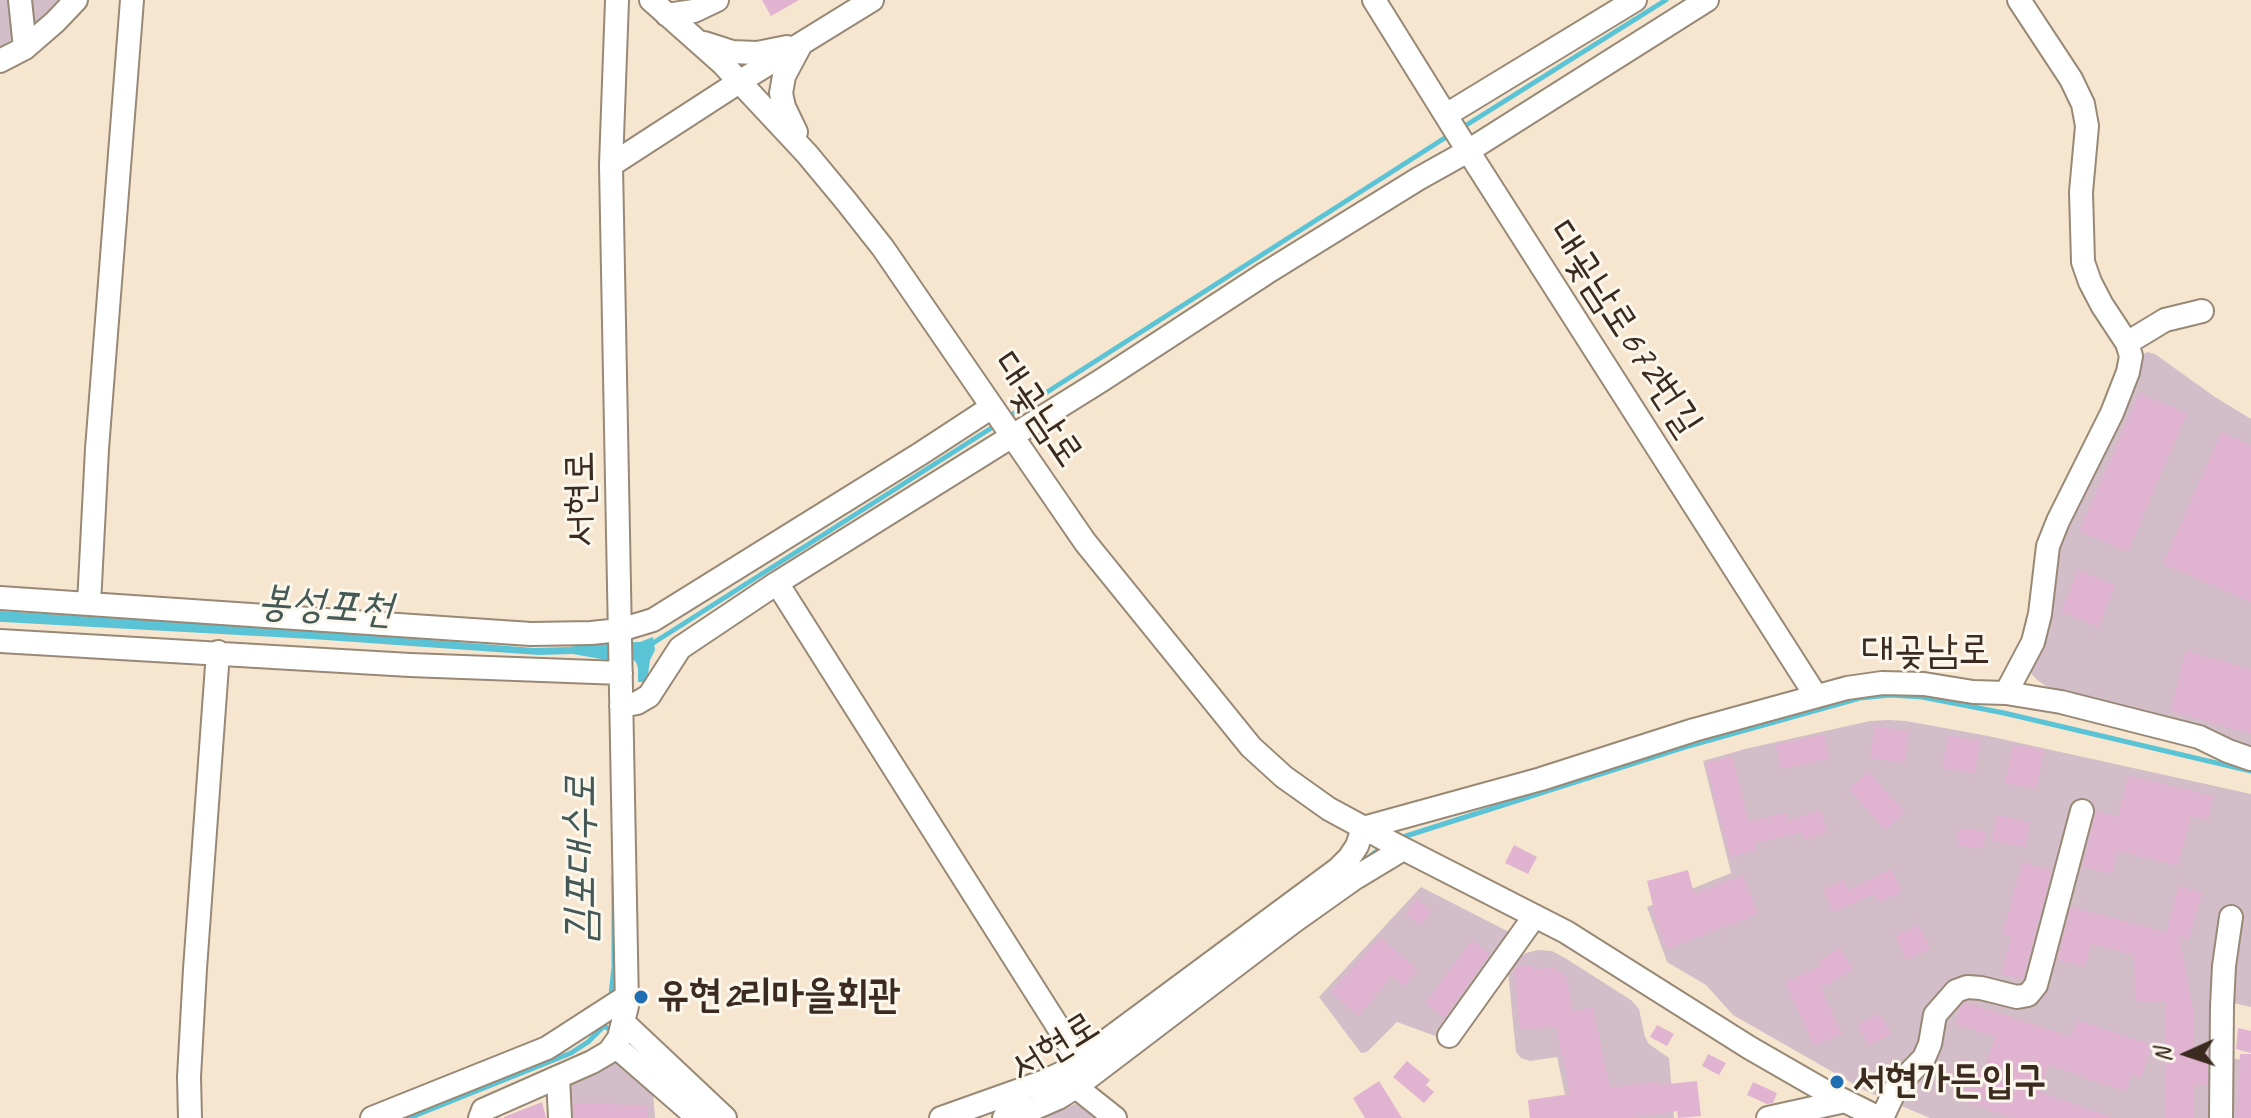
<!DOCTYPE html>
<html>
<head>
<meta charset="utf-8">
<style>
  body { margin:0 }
  #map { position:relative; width:2251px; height:1118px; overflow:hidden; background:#f6e6cf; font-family:Caveat,sans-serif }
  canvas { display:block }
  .north { position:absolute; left:2147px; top:1014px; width:80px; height:80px; -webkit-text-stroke:6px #fbf7ec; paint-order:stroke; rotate:267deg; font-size:22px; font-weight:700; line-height:32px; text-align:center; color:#3b2a1e }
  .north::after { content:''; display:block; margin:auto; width:28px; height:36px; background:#3b2a1e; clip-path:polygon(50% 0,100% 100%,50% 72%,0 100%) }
</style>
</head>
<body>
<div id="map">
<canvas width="2251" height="1118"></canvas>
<div class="north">N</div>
</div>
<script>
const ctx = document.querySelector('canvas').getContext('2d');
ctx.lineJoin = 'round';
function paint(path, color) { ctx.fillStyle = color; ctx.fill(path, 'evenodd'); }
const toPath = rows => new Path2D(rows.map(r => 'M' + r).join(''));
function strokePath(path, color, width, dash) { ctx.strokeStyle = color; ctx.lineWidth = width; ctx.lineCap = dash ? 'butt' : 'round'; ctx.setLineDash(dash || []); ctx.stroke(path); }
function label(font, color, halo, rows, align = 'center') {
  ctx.font = font + ' Caveat,"Poor Story",sans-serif'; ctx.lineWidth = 6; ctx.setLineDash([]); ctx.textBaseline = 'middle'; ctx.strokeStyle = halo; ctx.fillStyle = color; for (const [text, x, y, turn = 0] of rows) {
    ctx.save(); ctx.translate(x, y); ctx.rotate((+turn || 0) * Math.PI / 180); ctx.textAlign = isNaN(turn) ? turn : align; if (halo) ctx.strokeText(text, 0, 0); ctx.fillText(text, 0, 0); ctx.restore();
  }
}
const industrial = toPath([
  [0,0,11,0,13,30,12,39,0,49],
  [25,0,65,0,43,24,28,24],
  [2147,352,2155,354,2215,397,2251,419,2251,751,2046,686,2037,680,2031,673,2060,534,2141,356],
  [1889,720,1906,721,1988,736,2251,794,2251,1007,2229,1002,2228,1057,2251,1062,2251,1118,1930,1118,1866,1091,1733,1015,1706,985,1667,962,1647,907,1731,873,1703,761,1745,749,1870,721],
  [1421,887,1511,933,1504,946,1438,1037,1397,1022,1367,1052,1361,1053,1319,997],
  [1538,950,1552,951,1565,958,1631,1000,1639,1009,1645,1037,1649,1044,1669,1058,1674,1118,1570,1118,1557,1057,1530,1061,1521,1058,1516,1052,1508,972,1513,962,1526,953],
  [613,1060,622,1062,653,1091,655,1118,567,1118,566,1084],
  [1083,1102,1104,1118,1035,1118,1075,1104]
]);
const water = toPath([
  [0,611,302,630,534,648,569,647,594,643,640,642,653,637,655,650,650,660,647,682,638,682,638,668,636,662,631,658,612,661,573,654,539,655,312,639,3,622,0,622]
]);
const stream = toPath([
  [1460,129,1666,0],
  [1008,417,1451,134],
  [650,645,996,425],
  [1406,836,1685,747,1860,698,1890,695,1922,697,2004,713,2251,771],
  [1365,860,1377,851],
  [611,995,614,967,614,876],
  [409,1118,571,1053,588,1042,604,1026,611,1030]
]);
const building = toPath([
  [762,0,799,0,771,16],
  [2139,393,2187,413,2128,552,2079,531],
  [2221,432,2251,445,2251,602,2163,564],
  [2078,570,2115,585,2099,627,2061,612],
  [2186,651,2251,669,2251,734,2170,711],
  [1874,726,1909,731,1905,763,1870,758],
  [1824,734,1829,759,1781,769,1775,745],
  [1948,735,1980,741,1975,774,1942,768],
  [2013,744,2044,750,2036,789,2005,783],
  [1732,756,1749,821,1786,813,1788,821,1820,810,1828,832,1805,840,1802,833,1754,843,1756,850,1730,857,1706,763],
  [1869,772,1905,813,1885,830,1849,789],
  [2128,775,2214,796,2208,820,2191,816,2178,866,2118,851,2112,874,2082,867,2096,811,2118,817],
  [1997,815,2030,822,2025,847,1992,841],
  [1958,829,1985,831,1984,848,1957,846],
  [1514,845,1537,857,1528,874,1505,863],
  [2022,862,2052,870,2023,979,2001,974,2011,936,2002,934],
  [1891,869,1902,892,1879,902,1875,894,1833,912,1823,889,1844,880,1848,890],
  [1688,870,1694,894,1743,875,1758,914,1667,949,1652,911,1654,910,1647,881],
  [2178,886,2202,892,2189,940,2180,937,2194,1016,2194,1053,2208,1053,2207,1085,2194,1085,2194,1118,2166,1118,2165,1001,2135,1002,2134,955,2091,944,2085,967,2057,960,2071,907,2166,932],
  [1417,899,1432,912,1420,926,1405,913],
  [1919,925,1930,949,1906,960,1895,936],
  [1380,937,1418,970,1404,986,1392,976,1358,1016,1331,992],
  [1472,940,1490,954,1445,1018,1425,1003],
  [1840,948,1853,970,1821,988,1842,1034,1814,1046,1785,982,1821,966,1818,961],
  [1533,965,1533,970,1553,967,1567,977,1572,1011,1593,1007,1610,1088,1657,1081,1657,1085,1697,1081,1701,1116,1678,1118,1677,1111,1629,1118,1530,1118,1528,1100,1570,1094,1556,1027,1520,1030,1514,970,1516,967],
  [1965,1002,2071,1037,2077,1020,2152,1045,2141,1078,2132,1075,2126,1092,2048,1065,2040,1092,2109,1116,2109,1118,2013,1118,1960,1100,1966,1084,1951,1079,1956,1065,1983,1074,1995,1037,1955,1024,1960,1008],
  [1879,1013,1891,1034,1869,1046,1857,1025],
  [1657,1025,1674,1034,1667,1046,1650,1037],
  [2238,1028,2251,1031,2251,1053,2236,1049],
  [1708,1054,1726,1063,1719,1075,1702,1066],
  [2240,1054,2251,1054,2251,1118,2236,1118],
  [1407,1061,1430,1080,1426,1085,1434,1092,1424,1103,1393,1077],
  [1379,1081,1402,1118,1365,1118,1353,1098],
  [1753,1082,1777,1093,1773,1103,1767,1104,1747,1095],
  [542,1102,546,1118,504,1118,504,1117],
  [573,1103,648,1105,648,1118,574,1118]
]);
const minor = toPath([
  [20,0,25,48],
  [651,0,722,63,807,154,846,201,883,248,1085,542,1251,747,1284,777,1329,809,1390,842,1566,932,1750,1048,1823,1090,1879,1118],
  [1374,0,1463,143,1816,696],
  [2019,0,2071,79,2083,104,2087,126,2081,192,2083,262,2090,282,2102,305,2127,343],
  [667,15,694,11,717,0],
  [704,43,732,52,757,53,787,47],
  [0,61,25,48,55,22,76,0],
  [1446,115,1635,0],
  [796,132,784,107,781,93,784,76,800,46],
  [611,165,739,82,872,0],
  [777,583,1079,1060],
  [0,598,531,634,591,633,620,630,653,620,920,454,992,407],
  [89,604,97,449,132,0],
  [0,641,410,665,621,673],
  [2006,693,2061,702,2199,737,2228,751,2251,759],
  [621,706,637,703,649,696,680,648,777,583,1102,380,1266,273,1418,179,1468,151,1707,0],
  [623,1022,725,1118],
  [1449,1036,1534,917],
  [614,1045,698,1118],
  [558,1077,560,1118],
  [1076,1087,1115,1118],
  [190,1118,189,1077,195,969,218,652],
  [372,1118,547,1048,626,997],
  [480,1118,483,1110,592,1062,609,1052,619,1038,627,1006,611,165,617,0],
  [941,1118,1045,1081,1064,1072,1338,869,1349,858,1357,846,1363,828,1541,779,1694,730,1847,688,1882,683,1924,684,1973,692,2006,693,2033,642,2040,614,2048,546,2058,521,2112,413,2128,372,2131,356,2127,343,2165,320,2202,311],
  [1004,1118,1035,1108,1058,1098,1076,1087,1293,922,1355,878,1403,849],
  [1768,1118,1845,1101],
  [1882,1118,1897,1086,1924,1058,1930,1044,1935,1015,1956,991,1967,987,1981,988,2017,997,2028,995,2036,985,2082,811],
  [2221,1118,2222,1006,2224,966,2231,917]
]);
const markers = [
  [641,997,8,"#1f6fb2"],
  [1837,1082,8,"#1f6fb2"]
];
const streetNames = [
  ["대곶남로672번길",1624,329,57],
  ["대곶남로",1037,410,56],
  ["서현로",582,499,-91],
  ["대곶남로",1926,652],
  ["서현로",1055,1048,-32]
];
const poiNames = [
  ["유현2리마을회관",657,997],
  ["서현가든입구",1853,1082]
];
const waterNames = [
  ["봉성포천",325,607,4],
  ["김포대수로",582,859,-90]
];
paint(industrial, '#d2bdc8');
paint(water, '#5ac4d6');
strokePath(stream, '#5ac4d6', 5);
paint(building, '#e0b4d1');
strokePath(minor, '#988876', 26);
strokePath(minor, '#fff', 22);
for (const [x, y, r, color] of markers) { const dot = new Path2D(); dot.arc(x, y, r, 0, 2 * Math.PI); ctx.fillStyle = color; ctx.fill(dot); strokePath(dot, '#fbf7ec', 3); }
label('40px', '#3b2a1e', '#fbf7ec', streetNames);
label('bold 40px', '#3b2a1e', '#fbf7ec', poiNames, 'left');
label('italic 42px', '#445855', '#fbf7ec', waterNames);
</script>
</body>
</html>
